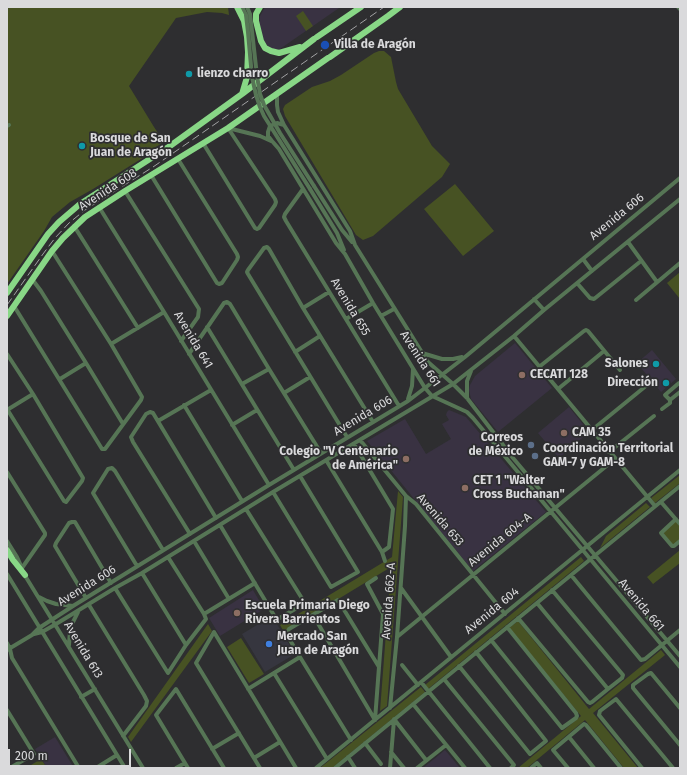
<!DOCTYPE html>
<html>
<head>
<meta charset="utf-8">
<style>
  body { margin:0 }
  #map { position:relative; width:687px; height:775px; overflow:hidden; background:#2e2e30; font-family:"Fira Sans",sans-serif }
  canvas { display:block }
  .frame { position:absolute; inset:0; border:8px solid #dadadc; pointer-events:none }
  .scale { position:absolute; left:8px; top:749px; width:123px; height:18px; box-sizing:border-box; border:2px solid #dadadc; border-top:0; padding-left:5px; font-size:12px; line-height:14px; white-space:nowrap; color:#dadadc; -webkit-text-stroke:3px #2e2e30; paint-order:stroke }
</style>
</head>
<body>
<div id="map">
<canvas width="687" height="775"></canvas>
<div class="frame"></div>
<div class="scale">200 m</div>
</div>
<script>
const ctx = document.querySelector('canvas').getContext('2d');
ctx.lineJoin = 'round';
function paint(path, color) { ctx.fillStyle = color; ctx.fill(path, 'evenodd'); }
const toPath = rows => new Path2D(rows.map(r => 'M' + r).join(''));
function strokePath(path, color, width, dash) { ctx.strokeStyle = color; ctx.lineWidth = width; ctx.lineCap = dash ? 'butt' : 'round'; ctx.setLineDash(dash || []); ctx.stroke(path); }
function label(font, color, halo, rows, align = 'center') {
  ctx.font = font + ' "Fira Sans",sans-serif'; ctx.lineWidth = 3.5; ctx.setLineDash([]); ctx.textBaseline = 'middle'; ctx.strokeStyle = halo; ctx.fillStyle = color; for (const [text, x, y, turn = 0] of rows) {
    ctx.save(); ctx.translate(x, y); ctx.rotate((+turn || 0) * Math.PI / 180); ctx.textAlign = isNaN(turn) ? turn : align; if (halo) ctx.strokeText(text, 0, 0); ctx.fillText(text, 0, 0); ctx.restore();
  }
}
const built = toPath([
  [272,616,295,654,265,672,242,634]
]);
const education = toPath([
  [265,7,343,7,339,8,277,51,267,47,263,42,259,24,260,16],
  [515,343,552,388,498,432,471,399,469,390,470,385,475,376],
  [652,350,676,379,661,392,637,363],
  [569,407,589,432,559,458,538,433],
  [449,410,466,417,546,512,473,571,367,441,405,419,426,454,451,439,442,424,449,420,446,415,447,412],
  [253,590,264,609,220,636,209,618],
  [55,737,74,768,47,768,35,749],
  [445,750,460,768,423,768]
]);
const green = toPath([
  [7,7,228,7,229,15,222,13,207,12,176,18,129,86,154,127,164,142,150,151,149,154,93,189,70,202,52,217,44,231,7,284],
  [303,11,313,26,306,31,296,16],
  [379,51,384,51,391,57,396,82,398,89,432,146,450,164,442,177,373,236,363,240,356,235,285,116,283,109,285,105,312,87,330,81,341,75,374,53],
  [455,184,494,231,463,256,424,209],
  [680,272,680,299,667,283],
  [680,475,680,483,655,503,651,498],
  [398,491,403,497,387,706,380,711,391,567,284,632,280,625,392,557],
  [646,503,650,507,600,548,606,536],
  [676,521,680,525,680,540,673,545,662,532],
  [680,550,680,563,653,584,647,577],
  [581,557,584,561,428,689,425,685],
  [518,621,589,709,661,650,665,655,593,713,638,768,624,768,585,720,527,768,518,768,581,716,509,628],
  [208,624,212,631,131,742,128,737],
  [241,638,264,674,249,683,227,647],
  [421,687,425,692,332,768,320,768],
  [41,759,47,768,26,768]
]);
const minor = toPath([
  [242,7,246,15],
  [678,7,680,9],
  [277,94,277,105,278,112,284,125,350,231,355,245,428,362,453,384,467,398,513,458,680,656],
  [284,125,277,123,270,126,268,132,268,136,272,141,279,149,336,243,345,254,373,303,425,388,432,396,467,412,473,418,680,667],
  [7,126,9,125],
  [228,128,260,136,271,141],
  [203,143,255,228,257,229,259,228,275,205,276,202,275,199,228,128],
  [151,175,217,283,219,284,222,283,237,260,238,257,237,254,178,159],
  [314,186,342,230,352,242],
  [303,189,285,214,284,217,286,221,399,406],
  [310,189,337,233,344,250],
  [125,191,199,309,198,317,181,341],
  [99,207,164,312,269,485],
  [74,226,86,245,138,328],
  [628,242,657,282],
  [583,259,592,271],
  [32,279,41,291,86,363,123,424],
  [577,283,590,298,594,299,641,261],
  [534,299,544,310],
  [636,300,680,263],
  [14,306,102,449,105,449,141,400,142,397,111,344,52,251],
  [303,308,329,292],
  [381,316,394,309],
  [346,319,373,303],
  [207,327,294,470],
  [514,336,655,506],
  [111,344,164,312],
  [295,352,320,336],
  [422,353,442,359,453,359,462,357],
  [7,354,33,394,83,478,82,481,66,502,64,501,7,409],
  [189,354,224,303,227,302,230,304,269,369,321,453],
  [539,367,584,331,586,330,588,331,620,370],
  [60,379,86,363],
  [242,384,269,369],
  [680,384,679,383,665,395,670,400,680,392],
  [558,389,604,351],
  [284,393,310,377],
  [467,398,467,381,471,371],
  [408,399,412,386,413,369],
  [184,405,242,501],
  [662,409,670,403,670,400],
  [7,410,33,394],
  [158,421,211,390],
  [232,425,257,410],
  [592,430,652,381],
  [347,437,248,274,247,272,248,270,264,248,267,247,269,249,303,308,373,422],
  [360,440,406,496,416,504,505,614],
  [354,444,393,509,389,547,382,552],
  [609,452,654,416],
  [326,460,382,552,385,561],
  [7,472,45,533,45,535,22,568],
  [273,492,331,587,358,572,300,476],
  [661,502,680,524],
  [676,519,661,533,672,546,674,546,680,541],
  [220,525,275,617,278,619,302,605,304,603,303,600,246,509],
  [190,534,133,442,131,437,133,434,146,414,150,412,153,413,216,518],
  [7,541,17,557,22,568],
  [194,541,229,599],
  [137,566,93,493,108,469,112,468,115,471,163,550],
  [142,573,186,645],
  [7,574,125,768],
  [24,574,143,768],
  [571,575,641,660,645,659,680,630],
  [115,588,168,673,186,645,206,619,204,614,168,557],
  [401,588,451,657],
  [39,597,47,601,56,604,73,606],
  [86,598,55,546,56,543,69,523,72,522,75,522,111,583],
  [537,603,608,689],
  [89,605,144,695,147,701,146,706,123,736],
  [204,614,255,583],
  [313,615,375,720],
  [518,618,588,702,590,703,592,702,608,689,622,678,623,675,552,590],
  [34,634,42,632,56,624,115,588,142,573,273,492,453,384,514,336,544,310,680,199],
  [397,637,615,459],
  [491,640,562,728,576,718,577,716,576,713,507,627],
  [7,643,10,649,12,658,79,768],
  [69,645,70,630,72,624,78,612],
  [7,650,32,635,39,628,73,606,269,485,408,401,465,357,680,178],
  [402,665,418,685],
  [459,666,530,754,546,741,476,652],
  [274,673,327,759],
  [444,679,514,765,511,768],
  [421,682,490,768],
  [248,689,300,657],
  [81,697,95,689],
  [413,704,465,768],
  [390,708,397,637,405,526,406,496],
  [680,708,651,673,648,674,633,685,633,688,680,745],
  [7,710,34,754,10,768],
  [394,719,426,760],
  [375,720,383,614,367,584,376,578],
  [569,737,594,768],
  [351,740,300,657,287,635,287,632,289,629,338,600,379,667],
  [365,743,381,764],
  [212,749,239,733],
  [391,752,404,768],
  [348,757,355,768],
  [254,758,280,742],
  [96,768,117,755],
  [176,768,185,763],
  [188,768,156,715,176,689,224,768],
  [260,768,196,663,214,632,296,768],
  [316,768,680,470],
  [335,768,680,486],
  [390,768,394,720],
  [417,768,446,745],
  [531,768,537,763,541,768],
  [568,768,553,750,584,724,586,725,621,768],
  [642,768,599,715,600,711,616,699,673,768]
]);
const highway = toPath([
  [237,7,244,21,247,37,248,52,247,77,242,94],
  [260,7,256,14,256,21,261,41,265,48,271,51,279,53,300,47],
  [317,37,361,7],
  [330,57,388,16,400,7],
  [7,293,48,234,59,222,80,204,170,146,242,94,314,39],
  [7,316,52,251,63,238,85,217,125,191,228,128,328,58],
  [7,550,13,560,25,575]
]);
const rail = toPath([
  [7,305,43,254,55,238,69,223,85,210,153,167,384,7]
]);
const minorBridge = toPath([
  [247,7,250,14,252,31,257,76,260,94,264,105,280,133,314,186],
  [246,15,248,32,252,77,256,95,260,107,264,116,310,189]
]);
const markers = [
  [325,45,5,"#1a4fb4"],
  [189,74,4,"#0f9aa8"],
  [82,146,4,"#0f9aa8"],
  [656,364,4,"#0f9aa8"],
  [522,375,4,"#8d6e63"],
  [666,383,4,"#0f9aa8"],
  [564,433,4,"#8d6e63"],
  [531,445,4,"#5c6f8a"],
  [535,456,4,"#5c6f8a"],
  [406,459,4,"#8d6e63"],
  [465,488,4,"#8d6e63"],
  [237,613,4,"#8d6e63"],
  [269,644,4,"#3f7fe0"]
];
const poiNames = [
  ["Villa de Aragón",334,45],
  ["lienzo charro",197,74],
  ["Bosque de San",90,139],
  ["Juan de Aragón",90,153],
  ["Salones",648,364,"right"],
  ["CECATI 128",530,375],
  ["Dirección",658,383,"right"],
  ["CAM 35",572,433],
  ["Correos",523,438,"right"],
  ["de México",523,452,"right"],
  ["Coordinación Territorial",543,449],
  ["GAM-7 y GAM-8",543,463],
  ["Colegio \"V Centenario",398,452,"right"],
  ["de América\"",398,466,"right"],
  ["CET 1 \"Walter",473,481],
  ["Cross Buchanan\"",473,495],
  ["Escuela Primaria Diego",245,606],
  ["Rivera Barrientos",245,620],
  ["Mercado San",277,637],
  ["Juan de Aragón",277,651]
];
const streetNames = [
  ["Avenida 608",108,190,-33],
  ["Avenida 606",617,217,-39],
  ["Avenida 655",350,307,59],
  ["Avenida 641",193,340,59],
  ["Avenida 661",420,359,57],
  ["Avenida 606",363,416,-31],
  ["Avenida 653",440,520,49],
  ["Avenida 604-A",500,540,-39],
  ["Avenida 606",87,586,-32],
  ["Avenida 662-A",389,601,-86],
  ["Avenida 661",641,605,50],
  ["Avenida 604",492,611,-39],
  ["Avenida 613",83,650,59]
];
paint(built, '#36363f');
paint(education, '#393242');
paint(green, '#475223');
strokePath(minor, '#567555', 4);
strokePath(highway, '#88d786', 6);
strokePath(rail, '#a2a2a4', 1, [8, 4]);
strokePath(minorBridge, '#567555', 4);
for (const [x, y, r, color] of markers) { const dot = new Path2D(); dot.arc(x, y, r, 0, 2 * Math.PI); ctx.fillStyle = color; ctx.fill(dot); strokePath(dot, '#2e2e30', 1.5); }
label('bold 12px', '#dadadc', '#2e2e30', poiNames, 'left');
label('12px', '#dadadc', '#2e2e30', streetNames);
</script>
</body>
</html>
